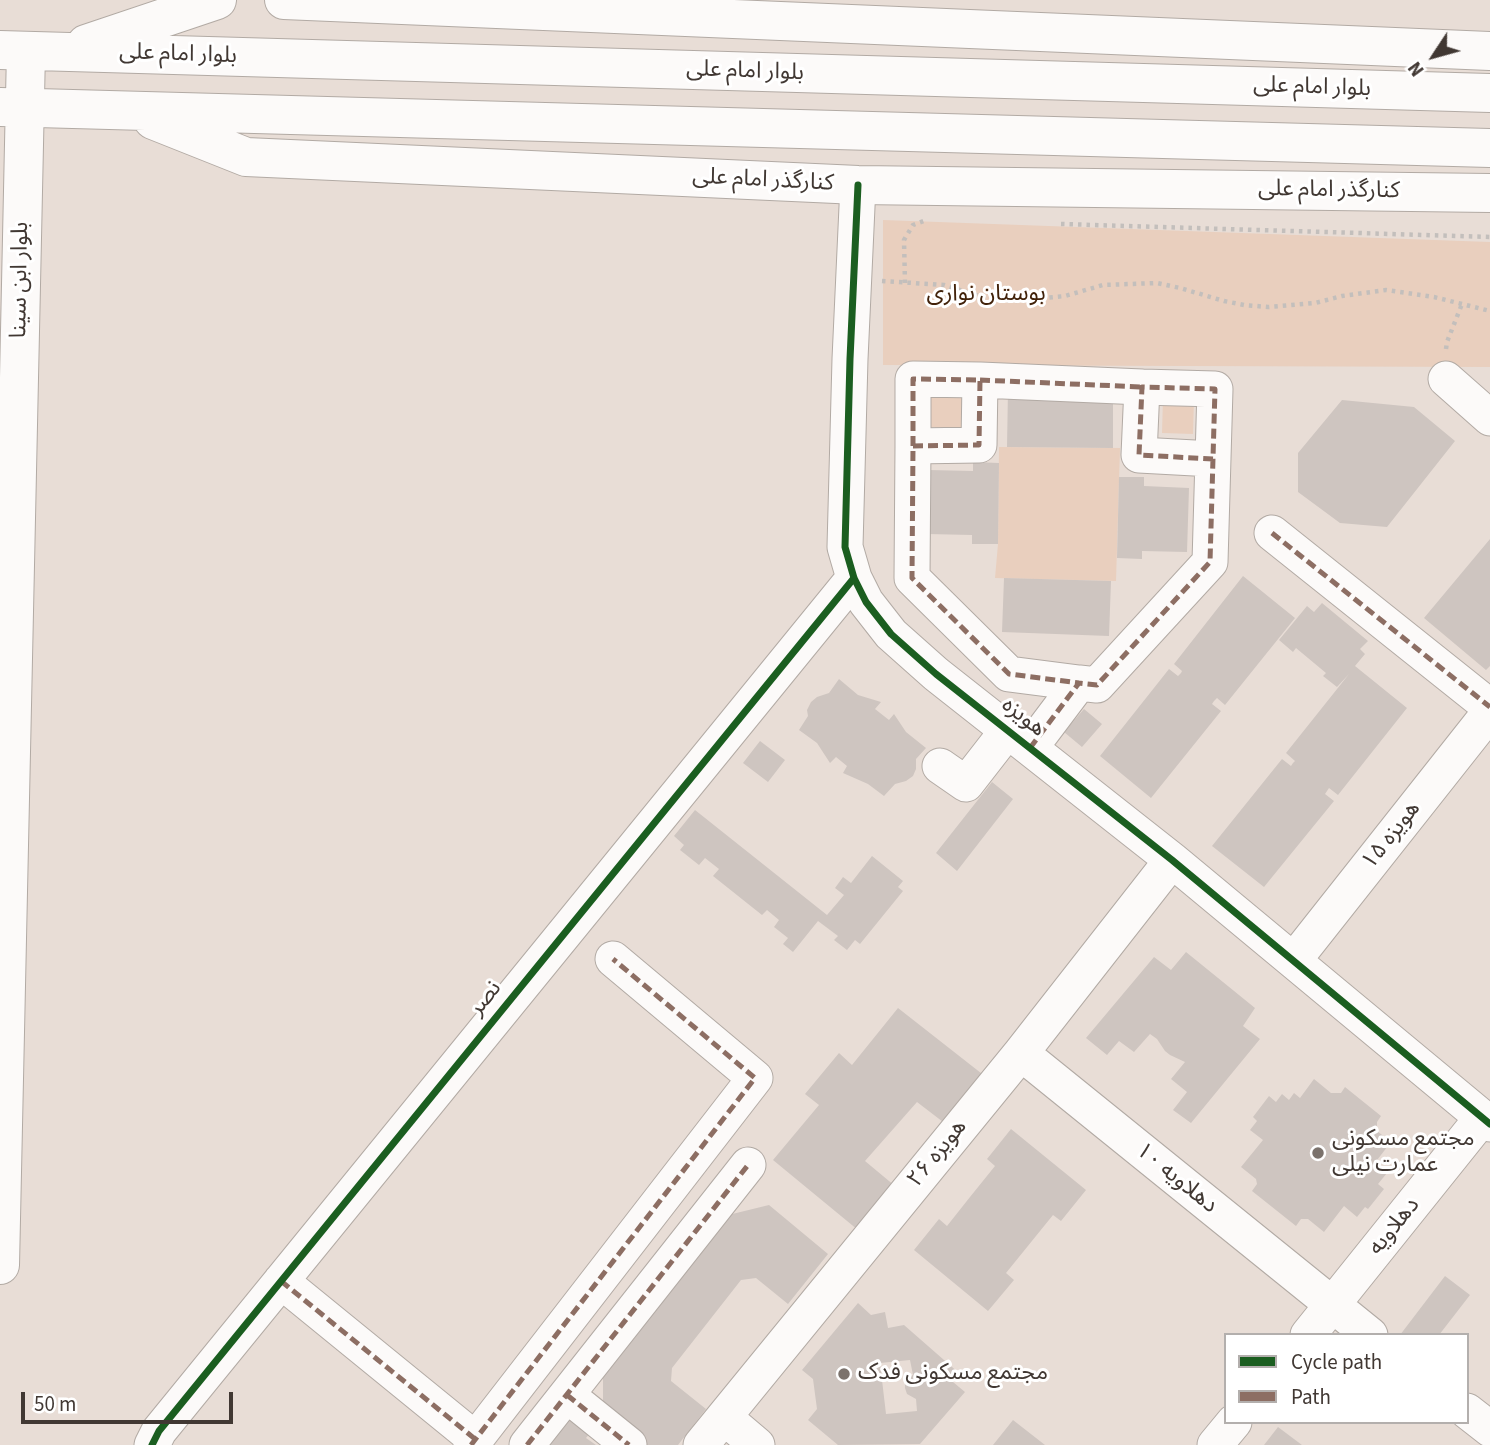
<!DOCTYPE html>
<html>
<head>
<meta charset="utf-8">
<style>
  body { margin:0 }
  #map { position:relative; width:1490px; height:1445px; overflow:hidden; background:#e8ddd6; font-family:"Source Sans 3",sans-serif }
  canvas { display:block }
  .legend { position:absolute; left:1224px; top:1333px; width:245px; height:91px; box-sizing:border-box; background:#fff; border:2px solid #b3afad; margin:0; padding:9px 12px; list-style:none; font-size:21px; color:#413833 }
  .legend li { display:flex; align-items:center; gap:14px; height:35px }
  .legend b { width:35px; border:2px solid #b3afad }
  .north { position:absolute; left:1399px; top:21px; width:70px; height:70px; -webkit-text-stroke:5px #fff; paint-order:stroke; rotate:234deg; font-size:19px; font-weight:700; line-height:28px; text-align:center; color:#413833 }
  .north::after { content:''; display:block; margin:auto; width:24px; height:32px; background:#413833; clip-path:polygon(50% 0,100% 100%,50% 72%,0 100%) }
  .scale { position:absolute; left:21px; top:1392px; width:212px; height:32px; box-sizing:border-box; border:4px solid #413833; border-top:0; padding-left:9px; font-size:21px; line-height:24px; white-space:nowrap; color:#413833; -webkit-text-stroke:5px #fff; paint-order:stroke }
</style>
</head>
<body>
<div id="map">
<canvas width="1490" height="1445"></canvas>
<ul class="legend">
<li><b style="height:9px;background:#1b5e20"></b>Cycle path</li>
<li><b style="height:9px;background:#8d6e63"></b>Path</li>
</ul>
<div class="north">N</div>
<div class="scale">50 m</div>
</div>
<script>
const ctx = document.querySelector('canvas').getContext('2d');
ctx.lineJoin = 'round';
function paint(path, color) { ctx.fillStyle = color; ctx.fill(path, 'evenodd'); }
const toPath = rows => new Path2D(rows.map(r => 'M' + r).join(''));
function strokePath(path, color, width, dash) { ctx.strokeStyle = color; ctx.lineWidth = width; ctx.lineCap = dash ? 'butt' : 'round'; ctx.setLineDash(dash || []); ctx.stroke(path); }
function label(font, color, halo, rows, align = 'center') {
  ctx.font = font + ' "Source Sans 3","Noto Sans Arabic",sans-serif'; ctx.lineWidth = 6; ctx.setLineDash([]); ctx.textBaseline = 'middle'; ctx.strokeStyle = halo; ctx.fillStyle = color; for (const [text, x, y, turn = 0] of rows) {
    ctx.save(); ctx.translate(x, y); ctx.rotate((+turn || 0) * Math.PI / 180); ctx.textAlign = isNaN(turn) ? turn : align; if (halo) ctx.strokeText(text, 0, 0); ctx.fillText(text, 0, 0); ctx.restore();
  }
}
const green = toPath([
  [883,220,1490,242,1490,367,883,365],
  [928,390,964,391,964,428,928,427],
  [1163,398,1194,399,1193,434,1162,433],
  [999,447,1120,448,1116,581,995,578,998,544]
]);
const building = toPath([
  [1008,390,1113,391,1113,448,1007,447],
  [1342,400,1414,407,1455,441,1387,527,1340,523,1298,492,1298,453],
  [973,462,999,463,998,544,972,544,972,535,927,534,928,470,973,471],
  [1119,477,1144,477,1144,486,1189,488,1187,552,1142,551,1142,559,1117,558],
  [1490,539,1490,666,1486,670,1424,618],
  [1243,576,1295,618,1225,705,1217,698,1214,701,1212,704,1221,711,1151,798,1100,756,1169,669,1178,676,1181,673,1182,671,1174,664],
  [1004,578,1111,581,1109,636,1002,632],
  [1322,603,1368,641,1360,649,1365,654,1355,666,1407,708,1338,795,1329,788,1325,794,1334,801,1264,887,1212,846,1282,759,1291,766,1293,763,1295,761,1286,753,1349,674,1337,687,1323,676,1326,673,1296,648,1293,652,1279,640,1307,606,1314,612],
  [839,679,858,695,881,702,875,709,889,720,894,714,906,732,926,748,916,759,916,769,913,776,906,781,895,784,884,796,868,784,843,773,847,766,836,757,830,763,817,743,799,730,808,716,807,710,811,702,817,697,829,693],
  [1084,709,1102,724,1082,747,1064,732],
  [760,741,785,760,768,782,743,763],
  [992,782,1013,799,957,871,936,853],
  [695,810,827,915,844,895,835,888,843,877,851,883,872,856,903,881,898,887,903,891,860,944,855,940,847,950,834,940,838,936,818,921,793,952,783,944,788,938,774,927,779,920,767,910,762,915,713,876,719,869,705,858,699,865,680,850,684,845,674,836],
  [1186,952,1255,1008,1243,1026,1260,1039,1191,1123,1173,1110,1187,1092,1171,1079,1185,1062,1170,1055,1165,1051,1157,1039,1150,1034,1134,1052,1119,1041,1107,1055,1086,1038,1154,957,1171,970],
  [898,1008,986,1077,947,1125,917,1102,865,1161,895,1186,858,1230,773,1160,819,1105,805,1094,839,1053,852,1065],
  [1314,1079,1331,1093,1341,1093,1345,1087,1381,1116,1377,1122,1377,1131,1391,1142,1374,1164,1387,1173,1378,1184,1384,1189,1368,1209,1365,1207,1357,1217,1344,1206,1324,1232,1308,1219,1301,1219,1296,1226,1252,1191,1257,1184,1256,1179,1241,1167,1263,1140,1250,1130,1257,1121,1253,1117,1269,1096,1276,1102,1282,1094,1289,1100,1294,1093,1300,1098],
  [1011,1129,1086,1190,1061,1221,1053,1215,1006,1273,1014,1280,988,1311,914,1250,939,1219,947,1226,970,1197,995,1166,987,1159],
  [769,1205,828,1254,788,1304,756,1278,741,1280,672,1368,671,1381,706,1409,678,1445,646,1445,603,1411,603,1356,716,1218],
  [1445,1276,1470,1295,1439,1335,1400,1335],
  [858,1303,871,1315,885,1312,888,1328,904,1325,960,1374,953,1382,965,1392,920,1444,838,1445,808,1420,817,1409,813,1379,802,1370],
  [910,1360,913,1375,910,1376,905,1383,905,1388,907,1394,916,1399,917,1411,886,1414,880,1363],
  [559,1406,591,1432,586,1438,596,1445,551,1445,536,1434],
  [1013,1420,1045,1445,993,1445],
  [1278,1427,1302,1445,1264,1445]
]);
const path = toPath([
  [1061,224,1490,237],
  [882,281,944,285,992,300,1015,301,1065,296,1103,285,1157,283,1180,288,1224,301,1244,305,1268,307,1315,303,1342,296,1386,290,1434,297,1490,311],
  [905,283,904,240,913,225,926,220],
  [1446,349,1447,342,1462,304]
]);
const minor = toPath([
  [858,185,850,359,845,547,854,578,866,602,891,634,936,674,1172,860,1490,1124],
  [1446,379,1490,418],
  [980,380,1142,387],
  [913,446,979,445,980,380,913,379,913,446,912,578,1009,674,1079,683],
  [1272,533,1490,707],
  [1030,748,1079,683,1097,685,1210,562,1215,389,1142,387,1139,455,1213,459],
  [940,766,966,784,1008,730],
  [1294,960,1490,712],
  [1021,1053,1370,1335],
  [281,1281,475,1439],
  [1308,1335,1482,1118],
  [567,1395,629,1445],
  [1467,1411,1490,1429],
  [724,1417,757,1445],
  [152,1445,159,1431,854,578],
  [471,1445,755,1078,613,959],
  [527,1445,748,1165],
  [701,1445,1021,1053,1172,860],
  [1215,1445,1234,1422]
]);
const major = toPath([
  [284,0,1490,51],
  [86,44,217,0],
  [0,50,1490,93],
  [0,107,1490,148],
  [153,120,246,157,858,185,1490,193],
  [0,1265,26,51]
]);
const quiet = toPath([
  [980,380,1142,387],
  [913,446,979,445,980,380,913,379,913,446,912,578,1009,674,1079,683],
  [1272,533,1490,707],
  [1030,748,1079,683,1097,685,1210,562,1215,389,1142,387,1139,455,1213,459],
  [281,1281,475,1439],
  [567,1395,629,1445],
  [471,1445,755,1078,613,959],
  [527,1445,748,1165]
]);
const cycleway = toPath([
  [858,185,850,359,845,547,854,578,866,602,891,634,936,674,1172,860,1490,1124],
  [152,1445,159,1431,854,578]
]);
const markers = [
  [1318,1153,7,"#7b726c"],
  [844,1374,7,"#7b726c"]
];
const streetNames = [
  ["بلوار امام علی",178,55,2],
  ["بلوار امام علی",745,72,2],
  ["بلوار امام علی",1312,88,2],
  ["کنارگذر امام علی",763,181,3],
  ["کنارگذر امام علی",1329,191,1],
  ["بلوار ابن سینا",21,280,-89],
  ["هویزه",1023,718,38],
  ["هویزه ۱۵",1392,836,-52],
  ["نصر",486,999,-51],
  ["هویزه ۲۶",938,1154,-51],
  ["دهلاویه ۱۰",1176,1179,39],
  ["دهلاویه",1395,1227,-51]
];
const parkNames = [
  ["بوستان نواری",986,295]
];
const poiNames = [
  ["مجتمع مسکونی",1332,1140],
  ["عمارت نیلی",1332,1166],
  ["مجتمع مسکونی فدک",858,1374]
];
paint(green, '#e9cfbe');
paint(building, '#cec5c0');
strokePath(minor, '#b2aaa4', 37);
strokePath(major, '#b2aaa4', 40);
strokePath(path, '#c3bfbc', 4.5, [3.5, 5]);
strokePath(minor, '#fcfaf9', 35);
strokePath(major, '#fcfaf9', 38);
strokePath(quiet, '#8d6e63', 5, [10, 5]);
strokePath(cycleway, '#1b5e20', 7);
for (const [x, y, r, color] of markers) { const dot = new Path2D(); dot.arc(x, y, r, 0, 2 * Math.PI); ctx.fillStyle = color; ctx.fill(dot); strokePath(dot, '#fff', 2.5); }
label('23px', '#413833', '#fff', streetNames);
label('23px', '#41220a', '#fff', parkNames);
label('23px', '#413833', '#fff', poiNames, 'left');
</script>
</body>
</html>
